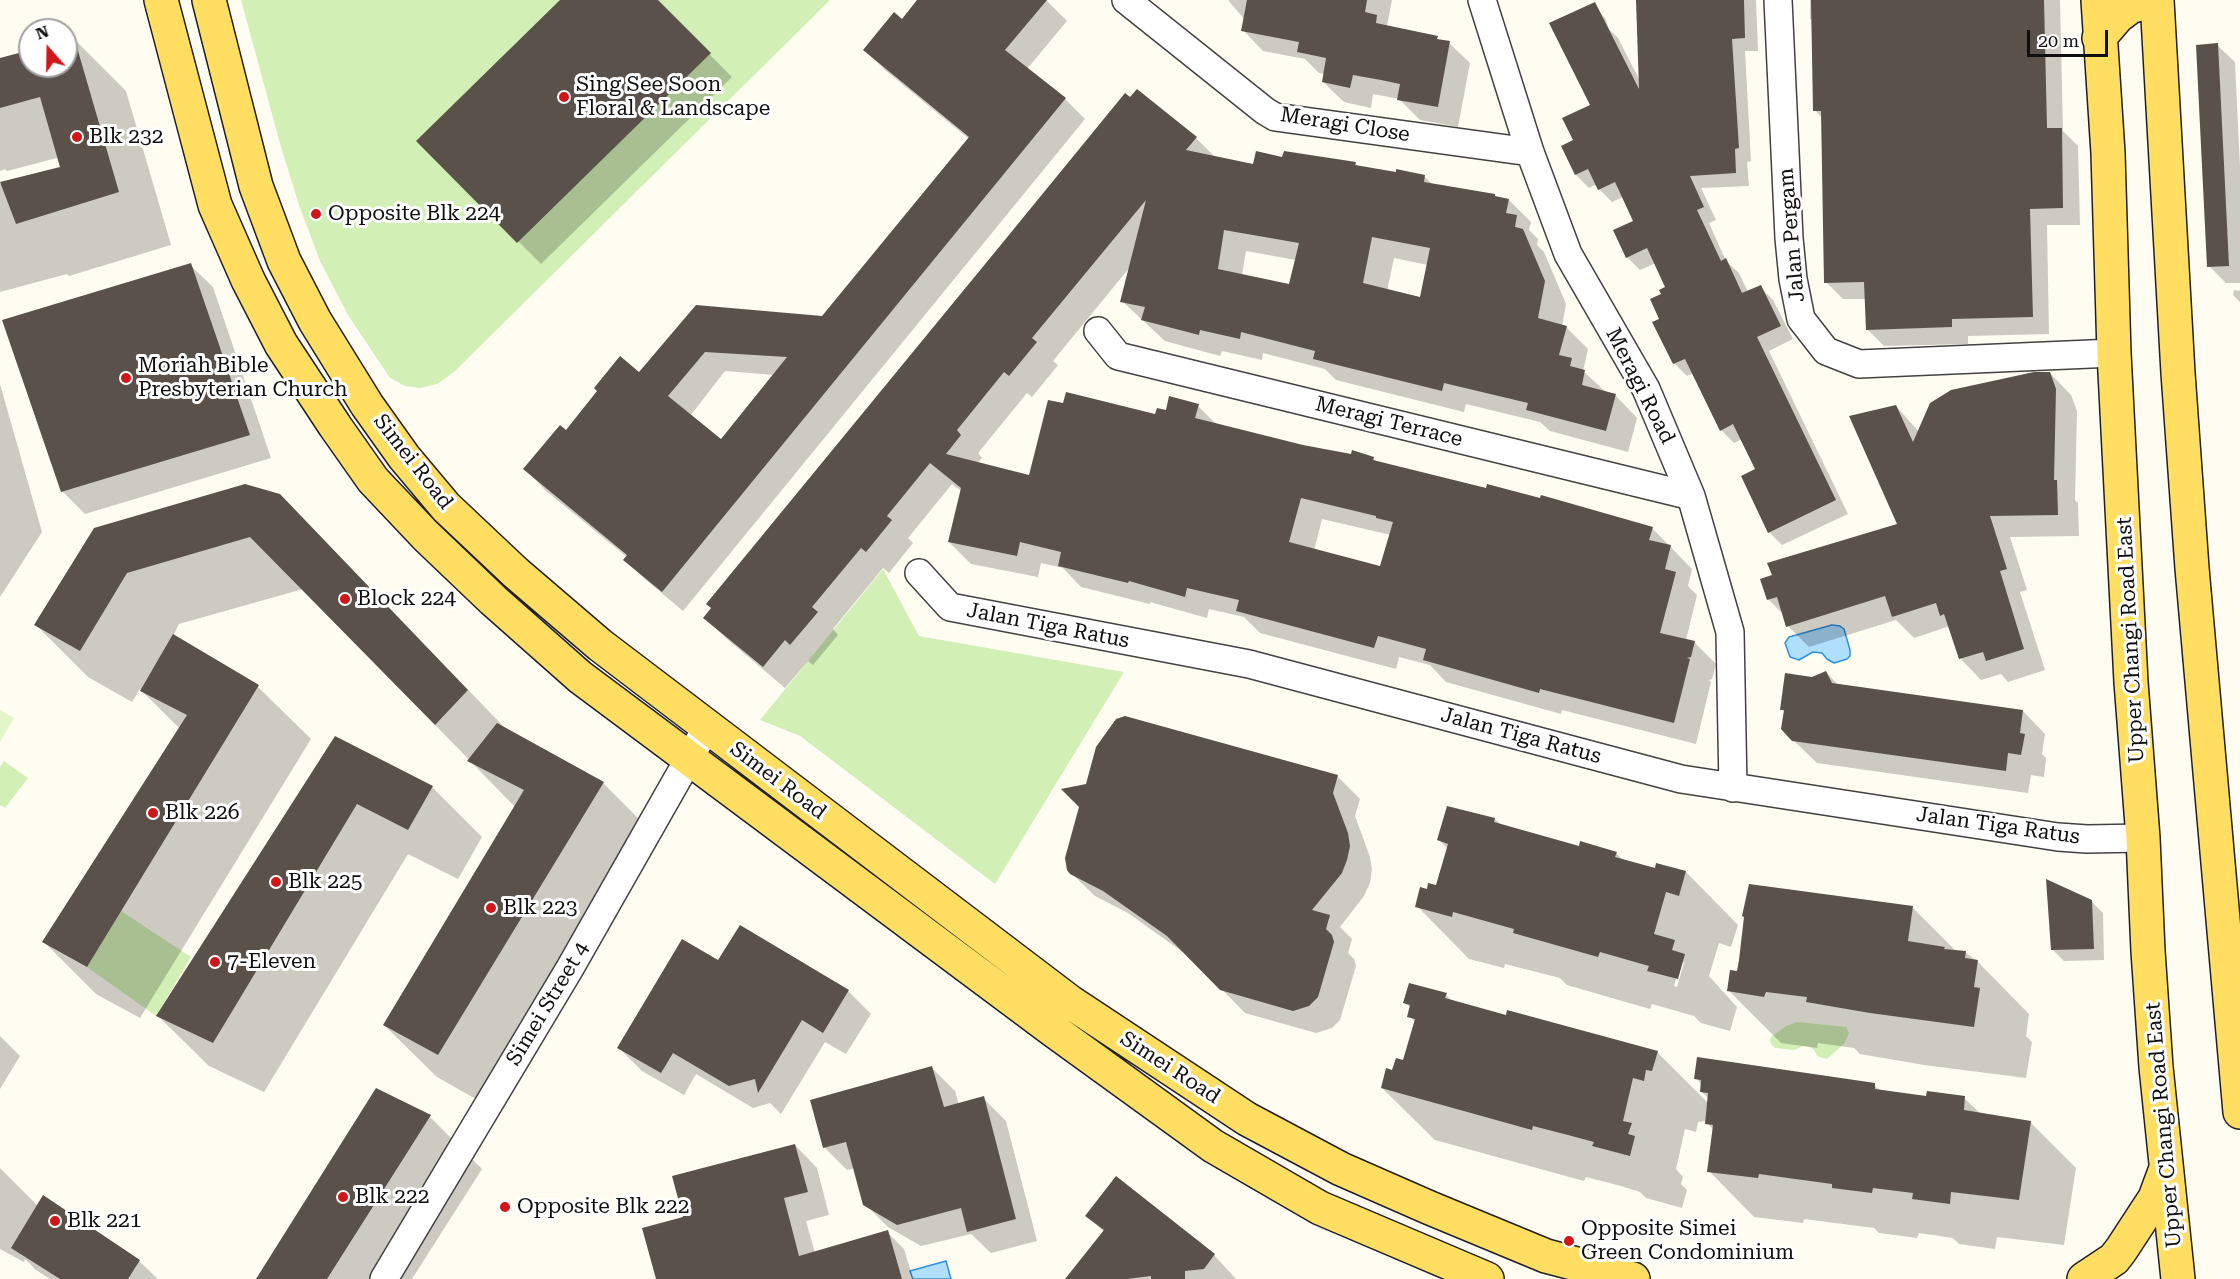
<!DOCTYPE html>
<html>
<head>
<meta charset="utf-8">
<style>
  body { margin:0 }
  #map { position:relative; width:2240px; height:1279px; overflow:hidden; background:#fffdf2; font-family:"Roboto Serif",serif }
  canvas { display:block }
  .north { position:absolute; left:18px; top:18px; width:60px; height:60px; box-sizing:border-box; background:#fff; border:2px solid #9f9f9f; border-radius:50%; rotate:340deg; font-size:16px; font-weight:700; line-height:24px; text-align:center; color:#0f0f0f }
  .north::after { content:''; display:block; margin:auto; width:21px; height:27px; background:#d11619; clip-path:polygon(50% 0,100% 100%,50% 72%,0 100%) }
  .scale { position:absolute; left:2027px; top:30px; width:81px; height:27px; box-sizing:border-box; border:3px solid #0f0f0f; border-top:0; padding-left:8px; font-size:18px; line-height:21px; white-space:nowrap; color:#0f0f0f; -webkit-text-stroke:4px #fff; paint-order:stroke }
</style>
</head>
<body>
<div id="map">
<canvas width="2240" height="1279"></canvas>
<div class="north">N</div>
<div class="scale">20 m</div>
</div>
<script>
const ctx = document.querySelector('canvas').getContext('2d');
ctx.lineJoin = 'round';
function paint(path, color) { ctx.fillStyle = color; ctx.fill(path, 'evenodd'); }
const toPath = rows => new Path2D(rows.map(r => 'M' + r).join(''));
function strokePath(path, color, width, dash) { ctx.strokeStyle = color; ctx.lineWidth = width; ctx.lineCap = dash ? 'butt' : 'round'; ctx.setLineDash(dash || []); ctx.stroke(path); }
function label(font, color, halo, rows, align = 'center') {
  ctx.font = font + ' "Roboto Serif",serif'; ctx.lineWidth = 6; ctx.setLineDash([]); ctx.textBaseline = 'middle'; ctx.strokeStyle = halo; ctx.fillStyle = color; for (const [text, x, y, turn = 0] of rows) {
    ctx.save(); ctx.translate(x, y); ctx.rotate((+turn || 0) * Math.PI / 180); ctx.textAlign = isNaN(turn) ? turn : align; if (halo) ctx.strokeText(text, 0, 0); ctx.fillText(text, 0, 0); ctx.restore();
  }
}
const green = toPath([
  [241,0,830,0,454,372,437,384,420,388,405,386,390,378,348,315,320,261,299,205,281,147],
  [883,569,919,636,1124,672,995,884,800,736,760,720],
  [4,761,28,778,5,808,0,805,0,767],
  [121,911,191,957,156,1016,87,967],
  [1798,1022,1846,1027,1849,1033,1844,1044,1827,1059,1817,1056,1814,1050,1810,1047,1803,1046,1794,1050,1775,1048,1771,1044,1770,1040,1771,1037,1786,1026]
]);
const pitch = toPath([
  [0,710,14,718,0,742]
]);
const water = toPath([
  [1832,625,1840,626,1844,629,1850,650,1850,656,1847,659,1834,663,1827,659,1822,653,1813,652,1799,660,1790,657,1785,643,1789,637,1832,625],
  [946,1261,951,1279,913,1279,910,1271,946,1261]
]);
const shadow = toPath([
  [562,0,656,0,732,77,541,264,419,141],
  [919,0,1046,0,1067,21,1027,69,1065,99,1085,119,683,611,646,580,625,560,627,557,545,490,525,469,566,432,639,374,696,306,823,317,969,139,885,70,865,50,902,21],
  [725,371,775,375,721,441,690,416],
  [1228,0,1392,0,1387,26,1449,43,1470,63,1458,127,1420,120,1399,99,1373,94,1371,108,1344,102,1323,82,1325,74,1319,73,1305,59,1263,51,1243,30,1245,20],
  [1638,0,1756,0,1758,51,1745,51,1751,161,1747,162,1749,186,1701,188,1716,220,1709,223,1726,261,1739,273,1748,292,1760,287,1773,300,1793,339,1769,351,1848,514,1782,545,1769,532,1757,470,1742,439,1734,443,1721,430,1694,373,1687,376,1674,363,1661,319,1663,295,1667,288,1656,263,1640,270,1627,257,1635,221,1623,197,1612,202,1595,185,1589,188,1576,175,1563,147,1575,141,1592,105,1592,5,1605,18,1609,29,1618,38,1640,81],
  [1810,0,2060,0,2063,131,2078,146,2080,225,2047,225,2049,334,1968,336,1968,344,1884,346,1867,329,1866,299,1843,299,1826,282,1823,119,1815,110,1813,21,1810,19],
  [74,39,126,91,171,245,69,276,67,274,0,292,0,184,61,168,57,158,7,171,5,169,0,171,0,59,30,51,30,66,66,66,66,41],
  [2217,45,2235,62,2240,167,2240,283,2226,283,2209,266],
  [1196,138,1216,158,1255,165,1284,158,1355,163,1359,167,1425,177,1433,185,1509,200,1531,222,1529,230,1538,239,1537,245,1544,252,1566,304,1562,326,1566,327,1588,349,1583,371,1607,393,1616,396,1637,418,1628,452,1550,431,1540,422,1466,404,1464,412,1336,380,1325,369,1263,353,1262,360,1222,351,1220,356,1165,341,1122,301,1130,267,1053,361,1058,365,1032,397,1027,393,978,453,982,458,977,464,1031,477,1156,416,1198,406,1217,425,1302,446,1373,458,1377,462,1652,528,1692,569,1688,586,1697,595,1686,640,1694,642,1716,664,1712,679,1709,680,1711,682,1696,744,1562,710,1561,714,1446,682,1430,665,1399,657,1396,669,1260,633,1244,617,1209,609,1207,618,1150,602,1150,604,1081,587,1063,568,1041,563,1038,577,971,564,949,542,961,491,952,484,908,538,913,543,889,573,883,568,833,629,838,635,813,665,808,661,785,688,727,639,705,618],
  [1246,251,1296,260,1290,286,1242,275],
  [1394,258,1428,265,1421,299,1387,291],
  [1322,519,1391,535,1381,568,1314,551],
  [190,265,213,287,271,458,85,514,62,491],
  [2234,290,2240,291,2240,302,2233,295],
  [2050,373,2071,395,2077,411,2075,500,2078,503,2079,536,2010,537,2027,590,2020,592,2045,670,2008,682,2001,674,1981,680,1960,658,1950,626,1914,638,1896,620,1809,647,1788,626,1784,615,1768,599,1899,525,1896,406,1919,432],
  [0,384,42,532,0,597],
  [279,495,508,731,603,783,656,836,490,1107,437,1077,384,1025,516,808,303,589,179,624,173,636,258,687,311,739,140,1018,96,994,44,942,180,729,140,689,132,702,88,677,36,625,95,530],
  [1826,672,1839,686,2023,711,2045,734,2042,754,2046,758,2044,777,2031,775,2028,793,1817,763,1793,740,1785,713,1782,709],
  [336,738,432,787,482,837,458,879,408,854,264,1092,209,1066,158,1016],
  [1337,776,1360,799,1355,816,1370,857,1372,869,1370,883,1364,896,1340,927,1352,939,1348,953,1354,959,1356,966,1340,1020,1332,1028,1316,1033,1245,1013,1191,958,1128,913,1095,896,1071,873],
  [1495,819,1501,825,1580,847,1616,853,1624,861,1656,870,1657,865,1686,872,1738,925,1731,947,1719,943,1709,976,1737,1007,1730,1031,1701,1023,1694,1016,1652,1004,1650,1009,1567,985,1560,978,1505,964,1504,968,1469,959,1417,906,1428,891,1437,887,1448,849,1439,840],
  [1682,960,1684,963,1677,987,1674,986],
  [2091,901,2103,913,2104,960,2064,961,2052,949],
  [1912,907,1956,951,1965,952,1977,961,2029,1014,2026,1036,2032,1042,2026,1078,1924,1065,1860,1054,1854,1048,1818,1043,1817,1048,1781,1043,1729,991,1738,972],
  [719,962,848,991,871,1014,846,1054,825,1042,781,1114,770,1103,753,1108,696,1074,684,1095,642,1071,619,1048],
  [1446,995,1453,1002,1507,1017,1657,1052,1709,1104,1709,1099,1701,1091,1702,1085,1696,1078,1874,1085,1881,1091,1928,1098,1964,1098,1981,1114,2030,1122,2076,1168,2064,1245,1997,1237,1995,1249,1959,1244,1953,1238,1919,1233,1917,1238,1879,1233,1874,1228,1804,1219,1803,1223,1754,1217,1709,1171,1714,1130,1705,1121,1698,1122,1696,1132,1685,1129,1676,1169,1683,1177,1681,1184,1687,1190,1682,1208,1646,1198,1640,1192,1621,1186,1586,1177,1584,1181,1435,1140,1382,1088,1393,1071,1404,1062,1416,1023,1409,1016,1411,1008,1405,1003],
  [0,1036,20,1056,0,1089],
  [932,1068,955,1091,959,1105,983,1098,1006,1121,1037,1241,991,1253,971,1234,921,1246,888,1227,865,1204,855,1168,847,1170,824,1147],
  [430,1117,482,1169,412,1279,258,1279],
  [795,1145,817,1168,829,1215,806,1221,815,1253,887,1232,904,1249,913,1279,657,1279,684,1218],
  [0,1168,38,1206,139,1261,158,1279,50,1279,36,1270,25,1259,24,1262,0,1249],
  [1116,1178,1214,1255,1236,1279,1067,1279,1104,1232,1087,1215]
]);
const building = toPath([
  [560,0,658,0,711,53,517,243,416,141],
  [917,0,1047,0,1005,50,1066,98,662,592,623,560,627,555,523,469,560,425,566,430,597,391,594,388,620,356,639,372,696,305,822,316,969,137,863,50,894,12,902,19],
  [705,352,787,357,721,439,668,396],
  [1247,0,1367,0,1365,12,1377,15,1376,23,1438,36,1437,39,1450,41,1438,107,1397,100,1400,84,1381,80,1353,75,1350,88,1322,82,1326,58,1297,52,1299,42,1241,31],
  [1636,0,1744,0,1745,38,1732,39,1739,148,1735,149,1736,173,1690,176,1704,207,1697,210,1721,261,1726,258,1742,293,1761,285,1781,326,1757,337,1836,500,1768,533,1741,476,1755,469,1733,424,1720,431,1685,359,1673,364,1652,322,1659,319,1650,299,1661,294,1659,290,1665,287,1647,248,1626,258,1613,230,1633,221,1615,182,1598,190,1588,169,1575,175,1561,146,1573,140,1562,118,1590,105,1549,23,1595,2,1639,89],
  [1811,0,2044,0,2047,128,2062,128,2063,208,2030,209,2033,317,1952,319,1952,327,1866,330,1864,282,1824,283,1821,111,1813,111],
  [74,37,119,192,16,224,0,182,60,167,40,97,0,108,0,58,30,50,30,66,66,66,66,40],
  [2218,43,2229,266,2207,267,2196,45],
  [1137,89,1197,137,1186,150,1253,164,1256,151,1282,157,1284,151,1356,162,1355,165,1396,172,1396,169,1425,175,1424,182,1495,194,1495,196,1509,199,1506,213,1517,215,1515,227,1523,229,1545,281,1538,318,1567,326,1559,355,1572,358,1570,366,1585,370,1582,385,1616,394,1606,431,1526,410,1528,403,1444,383,1442,391,1313,359,1315,351,1241,332,1240,339,1200,330,1199,335,1141,320,1145,307,1120,302,1146,200,1032,338,1037,342,1009,376,1004,372,957,430,961,435,946,454,1029,475,1048,400,1063,403,1066,392,1155,414,1157,408,1166,410,1169,396,1199,404,1195,418,1303,445,1351,454,1352,450,1374,457,1373,460,1486,488,1487,484,1540,498,1541,495,1653,527,1649,540,1671,545,1665,569,1676,572,1660,633,1695,641,1691,657,1687,658,1690,659,1674,723,1540,689,1539,693,1423,660,1426,649,1378,636,1374,648,1236,611,1239,600,1187,588,1185,597,1129,581,1128,583,1058,566,1061,552,1020,542,1017,556,948,542,961,488,930,463,887,516,892,520,866,552,861,548,812,607,818,612,790,645,785,640,763,667,703,618,711,608,706,604,995,252,1125,93,1130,97],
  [1224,230,1299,243,1289,284,1218,269],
  [1372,237,1430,248,1420,297,1363,283],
  [1301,498,1376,516,1376,518,1393,522,1380,566,1289,542],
  [191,263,250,435,61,492,2,320],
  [2034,372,2050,372,2056,389,2054,480,2057,480,2058,515,1990,516,2007,569,2000,571,2024,649,1986,661,1983,652,1959,659,1944,614,1940,616,1936,603,1892,617,1885,596,1786,627,1777,597,1767,600,1760,579,1772,575,1767,563,1897,524,1849,416,1896,405,1913,442,1930,403,1951,390],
  [245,484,280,494,468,690,435,725,250,537,127,573,80,651,34,625,94,528],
  [173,634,259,685,87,967,42,942,187,715,140,691],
  [1826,671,1832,683,2023,710,2020,733,2025,734,2021,755,2008,753,2006,771,1792,741,1781,729,1784,710,1780,710,1785,673,1812,677],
  [1125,716,1338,775,1333,793,1348,833,1350,846,1347,860,1342,873,1312,910,1330,915,1326,929,1332,935,1334,942,1318,997,1309,1006,1293,1011,1220,990,1167,936,1103,891,1070,874,1067,870,1065,858,1079,807,1061,789,1086,784,1096,747,1116,719],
  [497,723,604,782,438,1055,383,1025,524,790,467,761],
  [335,736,433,786,408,830,357,804,213,1043,156,1016],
  [1447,806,1495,818,1494,822,1579,846,1580,841,1617,852,1615,857,1655,868,1656,863,1686,871,1679,896,1666,892,1654,934,1675,940,1672,950,1685,954,1678,979,1647,971,1649,966,1600,952,1598,957,1513,933,1514,929,1453,912,1452,917,1415,907,1420,887,1427,889,1428,883,1436,885,1448,844,1437,840],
  [2046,879,2092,900,2094,949,2051,950],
  [1749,884,1913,906,1908,941,1945,947,1944,949,1966,951,1965,958,1978,960,1974,987,1980,988,1974,1027,1870,1013,1806,1002,1807,997,1766,992,1764,997,1727,991,1730,970,1737,971,1739,960,1744,917,1742,916],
  [740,925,849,990,823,1033,802,1020,758,1093,755,1079,729,1086,673,1053,661,1073,617,1048,682,939,718,960],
  [1409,983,1447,993,1445,998,1506,1015,1507,1010,1658,1051,1652,1071,1646,1070,1644,1081,1633,1078,1623,1121,1632,1123,1628,1134,1635,1136,1630,1156,1592,1146,1594,1142,1568,1135,1533,1126,1532,1130,1381,1088,1386,1068,1392,1070,1396,1058,1403,1060,1415,1019,1407,1017,1410,1005,1403,1003],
  [1697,1057,1875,1083,1875,1089,1926,1096,1927,1091,1965,1096,1964,1110,2031,1121,2019,1200,1951,1192,1950,1204,1912,1199,1913,1193,1873,1188,1872,1193,1832,1188,1832,1184,1759,1174,1758,1178,1707,1172,1713,1125,1705,1124,1708,1093,1700,1092,1701,1080,1694,1079],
  [932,1066,944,1107,984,1096,1016,1219,967,1232,961,1208,897,1225,863,1205,846,1142,823,1148,810,1100],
  [376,1088,431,1115,327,1279,256,1279],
  [795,1144,808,1192,784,1198,799,1256,888,1230,902,1279,656,1279,642,1228,683,1217,672,1176],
  [1116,1176,1215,1254,1204,1269,1185,1271,1185,1279,1151,1279,1151,1276,1127,1279,1065,1279,1104,1230,1085,1216],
  [43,1195,140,1260,128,1279,60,1279,11,1248]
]);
const minor = toPath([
  [1126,0,1265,111,1275,117,1530,152],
  [1482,0,1530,152,1568,254,1646,389,1691,496,1730,632,1733,788],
  [1778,0,1789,238,1793,279,1801,319,1826,351,1859,364,2114,353],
  [1098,331,1118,356,1691,496],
  [919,573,950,607,1249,664,1681,779,2058,837,2087,839,2143,838],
  [384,1279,570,968,707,727]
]);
const major = toPath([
  [161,0,215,205,248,280,281,344,335,426,373,480,426,536,493,600,580,677,1053,1030,1213,1146,1320,1208,1487,1279],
  [209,0,256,186,284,261,315,321,367,405,404,457,446,507,516,573,600,645,1070,1002,1247,1119,1341,1169,1430,1208,1546,1256,1633,1279],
  [2098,0,2108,153,2114,353,2131,682,2143,838,2148,951,2156,1067,2178,1279],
  [2157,0,2178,373,2192,568,2240,1112],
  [2099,38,2118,16,2130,7,2153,0],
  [2084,1279,2114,1259,2121,1250,2155,1198,2165,1171]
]);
const markers = [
  [564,97,6,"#d11619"],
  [77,137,6,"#d11619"],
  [316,214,6,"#d11619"],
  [126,378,6,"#d11619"],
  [345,599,6,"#d11619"],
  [153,813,6,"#d11619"],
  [276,882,6,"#d11619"],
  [491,908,6,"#d11619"],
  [215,962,6,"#d11619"],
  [343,1197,6,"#d11619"],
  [505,1207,6,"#d11619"],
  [55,1221,6,"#d11619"],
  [1569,1241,6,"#d11619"]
];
const poiNames = [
  ["Sing See Soon",576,85],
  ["Floral & Landscape",576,109],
  ["Blk 232",89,137],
  ["Opposite Blk 224",328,214],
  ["Moriah Bible",138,366],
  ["Presbyterian Church",138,390],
  ["Block 224",357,599],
  ["Blk 226",165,813],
  ["Blk 225",288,882],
  ["Blk 223",503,908],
  ["7-Eleven",227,962],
  ["Blk 222",355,1197],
  ["Opposite Blk 222",517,1207],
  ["Blk 221",67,1221],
  ["Opposite Simei",1581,1229],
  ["Green Condominium",1581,1253]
];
const streetNames = [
  ["Meragi Close",1345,125,9],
  ["Jalan Pergam",1792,235,-95],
  ["Meragi Road",1640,386,63],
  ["Meragi Terrace",1389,422,14],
  ["Simei Road",413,462,52],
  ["Jalan Tiga Ratus",1048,626,11],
  ["Upper Changi Road East",2131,640,-93],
  ["Jalan Tiga Ratus",1521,736,15],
  ["Simei Road",778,781,37],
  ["Jalan Tiga Ratus",1998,826,8],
  ["Simei Street 4",548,1004,-59],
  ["Simei Road",1170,1068,33],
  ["Upper Changi Road East",2164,1125,-95]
];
paint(green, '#d2efb6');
paint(pitch, '#e4f5c9');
paint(water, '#b0defd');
strokePath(water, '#2e91dd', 1.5);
paint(shadow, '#0003');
paint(building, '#59514a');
strokePath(minor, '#424242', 30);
strokePath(major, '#202020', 36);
strokePath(minor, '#fff', 27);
strokePath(major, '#ffde62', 33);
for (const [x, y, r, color] of markers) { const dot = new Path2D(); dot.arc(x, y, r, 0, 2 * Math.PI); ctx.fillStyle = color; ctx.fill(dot); strokePath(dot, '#fff', 2); }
label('21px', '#0f0f0f', '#fff', poiNames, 'left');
label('21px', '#0f0f0f', '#fff', streetNames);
</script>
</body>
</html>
